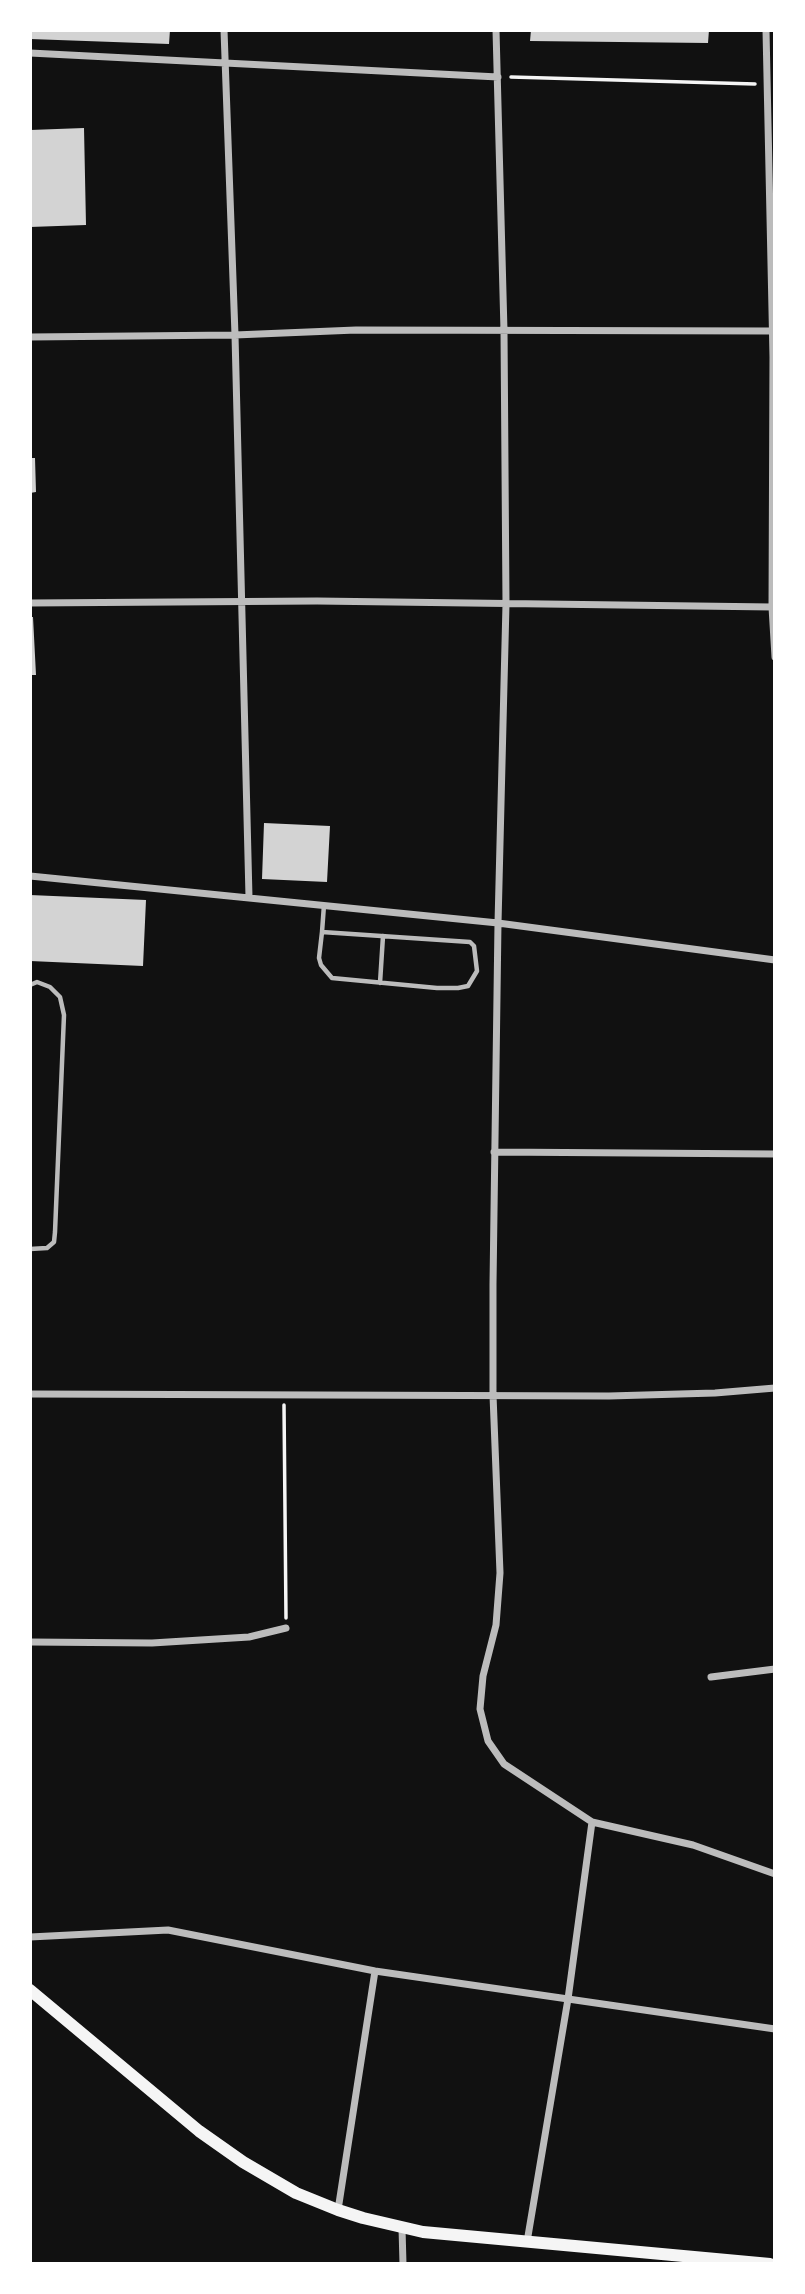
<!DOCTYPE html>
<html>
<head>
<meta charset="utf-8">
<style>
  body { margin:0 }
  #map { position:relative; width:805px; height:2294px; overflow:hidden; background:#111; font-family:Inter,sans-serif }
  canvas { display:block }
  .frame { position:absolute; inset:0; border:32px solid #fff; pointer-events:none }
</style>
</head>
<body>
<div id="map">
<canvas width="805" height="2294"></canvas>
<div class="frame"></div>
</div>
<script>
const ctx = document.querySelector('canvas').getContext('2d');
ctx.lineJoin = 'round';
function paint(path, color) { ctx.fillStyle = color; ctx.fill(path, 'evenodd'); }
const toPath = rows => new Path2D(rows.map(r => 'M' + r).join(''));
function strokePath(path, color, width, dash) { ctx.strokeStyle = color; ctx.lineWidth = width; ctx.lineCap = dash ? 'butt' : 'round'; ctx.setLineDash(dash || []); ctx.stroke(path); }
const building = toPath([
  [30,30,170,30,169,44,30,39],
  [531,30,709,30,708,43,530,41],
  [84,128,86,225,30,227,30,130],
  [30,458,35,458,36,492,30,493],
  [30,617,33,617,36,675,30,675],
  [264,823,330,826,327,882,262,879],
  [30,895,146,900,143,966,30,961]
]);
const path = toPath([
  [511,77,755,84],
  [284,1405,286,1618]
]);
const service = toPath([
  [322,932,470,942,474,946,477,971,468,986,458,988,437,988,332,978,321,965,319,958,322,932,324,905],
  [380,983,383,936],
  [30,985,37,982,50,987,60,997,64,1015,55,1232,54,1242,47,1248,30,1249]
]);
const minor = toPath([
  [224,30,235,335,249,897],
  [496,30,504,331,506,604,498,923,493,1284,493,1395,500,1573,496,1625,483,1676,480,1709,488,1741,504,1764,592,1822,693,1845,775,1874],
  [766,30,773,357,772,607,775,657],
  [30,53,498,77],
  [30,337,235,335,356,330,773,331],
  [30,603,317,601,772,607],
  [30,876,498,923,775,960],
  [494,1152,775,1154],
  [30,1394,609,1396,715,1393,775,1388],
  [30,1642,152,1643,249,1637,286,1628],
  [711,1677,775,1669],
  [30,1937,168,1930,375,1971,775,2029],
  [338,2210,375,1971],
  [402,2228,403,2264],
  [527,2242,568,1999,592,1822]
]);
const secondary = toPath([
  [30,1990,199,2131,243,2162,296,2193,338,2210,363,2218,423,2232,770,2264]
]);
paint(building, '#d3d3d3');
strokePath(path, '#f5f5f5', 3.5);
strokePath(service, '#bcbcbc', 4.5);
strokePath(minor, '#bcbcbc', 7);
strokePath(secondary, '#f5f5f5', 12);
</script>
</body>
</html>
